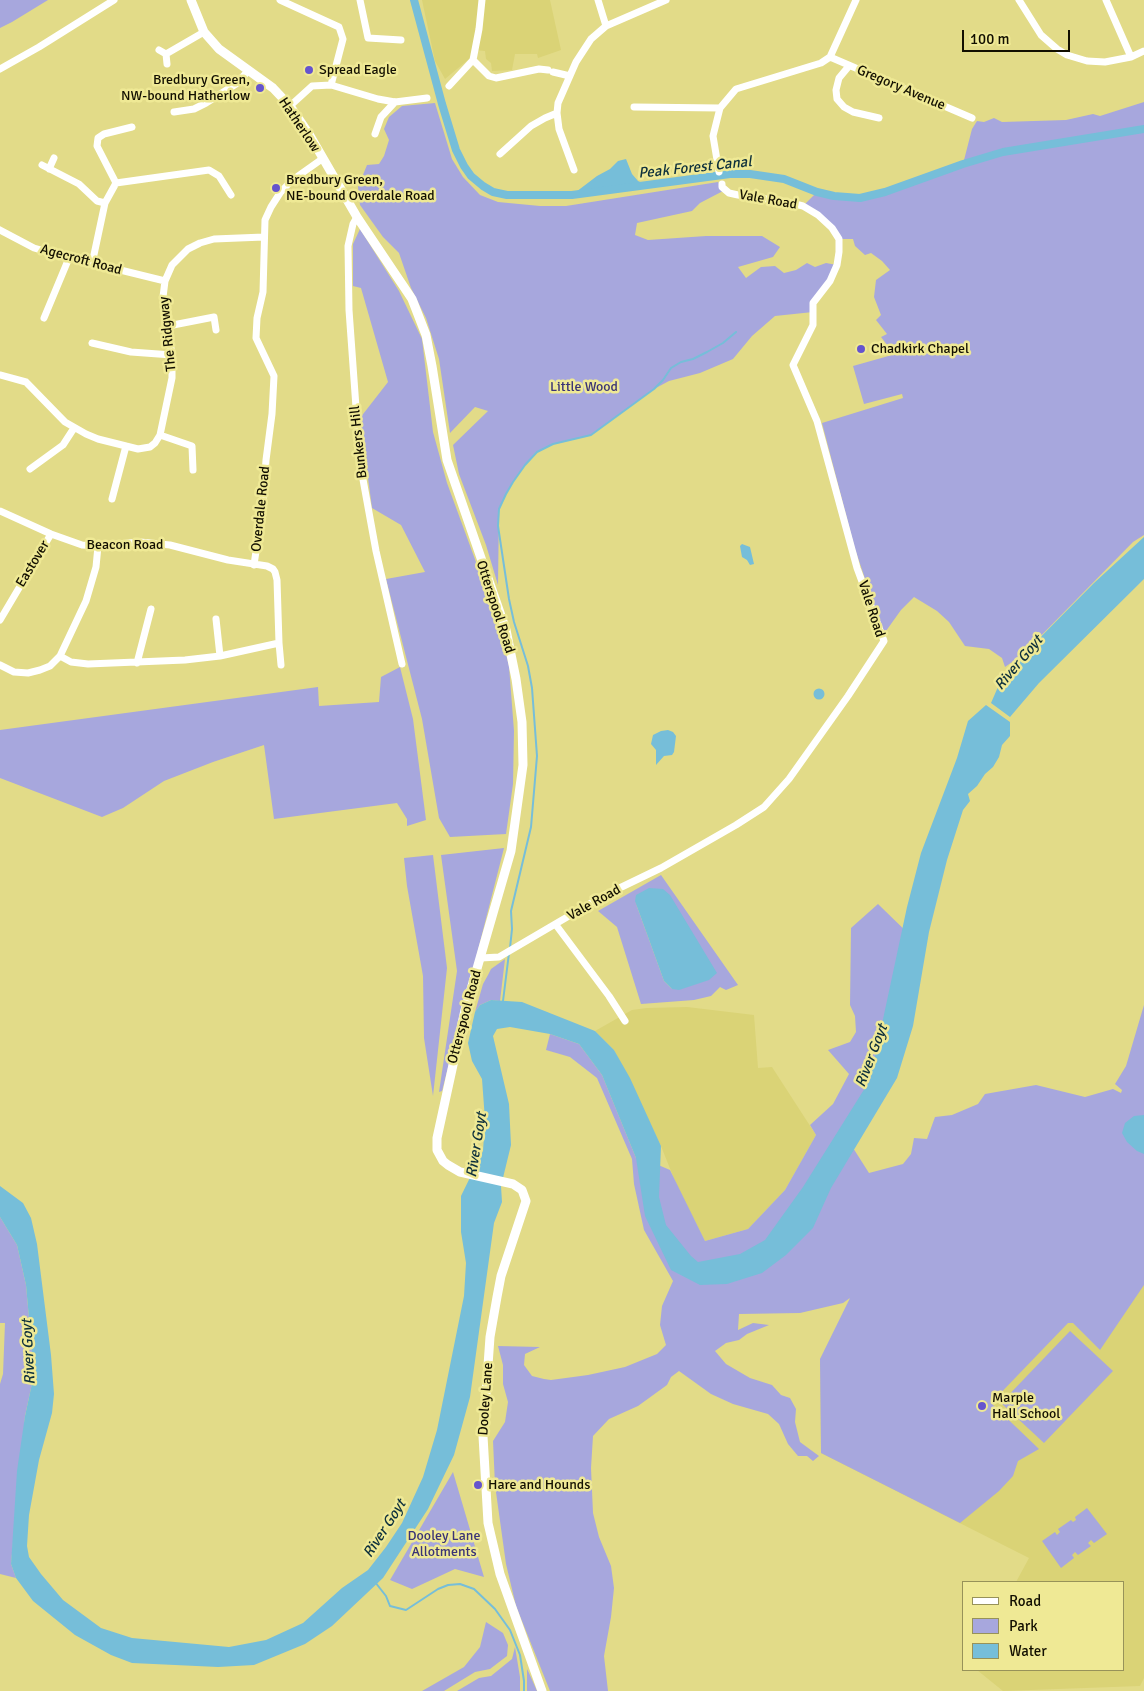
<!DOCTYPE html>
<html>
<head>
<meta charset="utf-8">
<style>
  body { margin:0 }
  #map { position:relative; width:1144px; height:1691px; overflow:hidden; background:#e2db88; font-family:Signika,sans-serif }
  canvas { display:block }
  .legend { position:absolute; left:962px; top:1581px; width:162px; height:90px; box-sizing:border-box; background:#efe995; border:1px solid #979259; margin:0; padding:6px 9px; list-style:none; font-size:15px; color:#120f00 }
  .legend li { display:flex; align-items:center; gap:10px; height:25px }
  .legend b { width:25px; border:1px solid #979259 }
  .scale { position:absolute; left:962px; top:30px; width:108px; height:22px; box-sizing:border-box; border:2px solid #120f00; border-top:0; padding-left:6px; font-size:15px; line-height:18px; white-space:nowrap; color:#120f00; -webkit-text-stroke:4px #efe995; paint-order:stroke }
</style>
</head>
<body>
<div id="map">
<canvas width="1144" height="1691"></canvas>
<ul class="legend">
<li><b style="height:6px;background:#fff"></b>Road</li>
<li><b style="height:14px;background:#a7a7dd"></b>Park</li>
<li><b style="height:14px;background:#76bed9"></b>Water</li>
</ul>
<div class="scale">100 m</div>
</div>
<script>
const ctx = document.querySelector('canvas').getContext('2d');
ctx.lineJoin = 'round';
function paint(path, color) { ctx.fillStyle = color; ctx.fill(path, 'evenodd'); }
const toPath = rows => new Path2D(rows.map(r => 'M' + r).join(''));
function strokePath(path, color, width, dash) { ctx.strokeStyle = color; ctx.lineWidth = width; ctx.lineCap = dash ? 'butt' : 'round'; ctx.setLineDash(dash || []); ctx.stroke(path); }
function label(font, color, halo, rows, align = 'center') {
  ctx.font = font + ' Signika,sans-serif'; ctx.lineWidth = 5; ctx.setLineDash([]); ctx.textBaseline = 'middle'; ctx.strokeStyle = halo; ctx.fillStyle = color; for (const [text, x, y, turn = 0] of rows) {
    ctx.save(); ctx.translate(x, y); ctx.rotate((+turn || 0) * Math.PI / 180); ctx.textAlign = isNaN(turn) ? turn : align; if (halo) ctx.strokeText(text, 0, 0); ctx.fillText(text, 0, 0); ctx.restore();
  }
}
const built = toPath([
  [422,0,550,0,561,50,538,58,537,54,515,54,512,70,492,71,491,63,486,59,485,51,474,50,469,59,445,79,435,61],
  [687,1007,754,1015,758,1068,772,1067,816,1135,785,1190,748,1229,705,1241,677,1186,661,1146,614,1050,595,1031,632,1010,647,1008],
  [1144,1231,1144,1678,1140,1686,1003,1691,977,1670,1123,1670,1123,1582,1016,1582,1029,1558,821,1453,820,1359]
]);
const green = toPath([
  [0,0,48,0,12,22,0,28],
  [1144,102,1144,535,1133,542,1022,655,1005,667,1002,658,989,649,965,646,949,622,937,611,914,597,901,610,886,631,884,631,882,629,855,549,822,423,903,398,902,394,864,404,853,366,892,355,891,350,881,337,887,334,876,320,881,315,874,297,876,280,890,270,882,261,871,253,865,255,855,246,853,239,839,239,832,228,803,206,817,192,834,196,860,198,871,196,913,183,963,164,972,129,977,121,984,122,994,118,1002,122,1066,120,1093,114,1100,116],
  [435,103,452,159,463,177,480,195,498,202,540,206,566,206,718,182,723,191,700,203,692,211,637,223,635,235,648,240,706,236,762,236,780,247,773,257,738,267,746,278,761,267,775,266,784,273,796,270,807,263,815,267,826,263,837,265,813,303,813,312,775,316,752,336,733,359,700,373,669,381,654,389,591,435,553,444,536,452,525,465,513,482,506,494,499,509,498,585,486,545,459,474,453,445,488,411,475,407,450,433,439,359,426,318,411,288,399,253,383,237,360,205,358,187,367,165,379,164,384,156,389,140,384,129,389,117,402,106],
  [360,229,399,291,422,339,433,432,447,483,498,622,509,666,514,731,513,784,506,834,450,837,439,818,422,719,386,579,425,572,401,525,372,508,360,418,388,382,361,288,353,286,353,244],
  [400,667,413,719,426,820,407,826,407,819,397,803,274,819,264,745,213,762,164,781,123,808,102,817,0,778,0,730,318,687,319,706,379,702,381,677],
  [504,848,442,1091,439,1092,457,971,441,855],
  [433,855,447,968,433,1096,424,1038,423,976,407,886,404,858],
  [661,875,738,985,726,990,720,987,711,996,694,1000,641,1004,617,927,598,911],
  [635,901,672,989,664,981],
  [878,904,914,939,908,986,848,1140,869,1173,903,1164,911,1154,914,1138,927,1139,935,1117,952,1115,978,1104,985,1094,1036,1085,1085,1097,1113,1089,1121,1093,1122,1090,1115,1084,1126,1066,1144,1005,1144,1285,1100,1350,1073,1323,1068,1323,991,1403,1039,1449,1018,1461,1013,1476,999,1491,960,1523,821,1453,820,1359,850,1298,843,1303,800,1313,739,1314,738,1330,753,1323,769,1325,747,1334,739,1340,726,1343,715,1351,726,1364,750,1378,772,1385,781,1395,790,1398,796,1409,795,1422,800,1442,819,1456,813,1461,807,1456,798,1456,788,1444,779,1424,768,1414,733,1404,711,1394,679,1371,671,1377,667,1385,638,1406,609,1419,593,1436,591,1468,593,1513,599,1537,611,1566,614,1588,611,1617,604,1656,608,1691,550,1691,516,1606,506,1564,495,1485,493,1441,505,1422,508,1402,503,1384,503,1365,498,1346,540,1347,525,1354,524,1365,532,1376,544,1379,551,1380,588,1375,625,1367,657,1354,666,1345,660,1325,662,1306,673,1281,644,1230,634,1184,632,1159,597,1078,570,1057,546,1050,550,1034,579,1044,602,1075,636,1158,649,1161,670,1170,705,1241,748,1229,785,1190,816,1135,810,1125,833,1104,849,1074,828,1050,850,1042,856,1032,855,1016,850,1005,851,928],
  [505,959,500,1001,491,1000,480,1005,475,1012,483,984,488,975,491,969],
  [0,1217,17,1245,26,1285,34,1374,25,1416,11,1564,16,1578,0,1574,0,1384,3,1374,5,1323,0,1323],
  [1070,1331,1113,1371,1044,1443,1001,1403],
  [453,1472,484,1577,455,1569,412,1589,390,1580],
  [1087,1508,1107,1534,1094,1543,1091,1540,1088,1543,1091,1546,1078,1555,1075,1552,1072,1555,1074,1558,1061,1568,1042,1541,1055,1532,1057,1535,1060,1532,1058,1529,1071,1520,1073,1522,1076,1520,1075,1517],
  [486,1622,503,1633,508,1645,507,1656,490,1669,475,1672,444,1691,422,1691,464,1667,480,1647],
  [515,1647,520,1677,520,1691,457,1691,479,1678,491,1676,512,1659],
  [527,1669,529,1673,537,1691,527,1691]
]);
const water = toPath([
  [626,159,632,174,638,181,647,185,572,195,597,176,610,169,618,161],
  [1144,537,1144,579,1039,683,1010,717,991,703,1001,680,1011,667,1094,583],
  [742,544,750,547,754,564,750,565,747,560,742,557,740,546],
  '813.5 694a5.5 5.5 0 1 1 11 0a5.5 5.5 0 1 1-11 0Z',
  [986,705,1010,722,1010,736,1002,745,999,757,993,767,985,774,977,786,968,794,970,801,963,810,947,860,929,932,913,1026,897,1078,831,1188,813,1228,786,1255,762,1273,727,1284,700,1285,671,1270,645,1216,636,1158,602,1075,579,1044,550,1034,510,1027,497,1029,493,1036,509,1104,511,1145,501,1186,502,1202,494,1223,470,1397,454,1455,428,1509,383,1578,332,1626,305,1644,254,1665,218,1667,132,1663,111,1655,75,1635,33,1601,16,1578,11,1564,17,1471,25,1416,34,1374,26,1285,17,1245,0,1217,0,1186,23,1203,31,1218,37,1244,51,1355,54,1394,52,1413,39,1460,29,1515,27,1546,29,1557,41,1574,63,1600,101,1628,132,1638,229,1647,266,1640,303,1623,342,1588,368,1570,386,1547,402,1523,423,1477,437,1430,464,1296,466,1263,461,1232,461,1196,483,1151,485,1120,482,1079,472,1061,468,1043,475,1012,480,1005,491,1000,522,1002,595,1031,614,1050,630,1078,661,1146,659,1197,666,1225,691,1256,698,1262,740,1254,765,1240,803,1187,870,1080,907,907,921,853,957,758,968,721],
  [668,730,673,732,676,736,674,752,672,755,664,756,656,765,656,750,651,744,653,735,661,731],
  [649,888,663,889,670,895,717,973,709,980,679,990,672,989,664,981,635,901,636,895],
  [1144,1115,1144,1154,1137,1151,1127,1142,1122,1133,1125,1123,1134,1116]
]);
const stream = toPath([
  [510,948,512,929,511,911,531,827,537,756,532,688,528,666,514,622,509,599,498,526,499,509,506,494,513,482,525,465,537,452,553,444,591,435,654,389,663,380,671,368,681,362,693,359,707,352,723,343,736,332],
  [503,1001,509,953],
  [375,1582,386,1596,390,1606,406,1610,438,1589,448,1585,460,1584,474,1589,495,1609,510,1630,520,1655,524,1681,524,1691]
]);
const canal = toPath([
  [414,0,442,104,456,150,464,166,471,176,483,186,493,192,507,195,572,195,730,174,750,174,784,179,817,192,834,196,860,198,885,192,963,164,1003,152,1144,129]
]);
const minor = toPath([
  [280,0,339,27,343,39,331,85],
  [360,0,368,38,401,40],
  [598,0,606,26],
  [1019,0,1041,35,1057,49,1067,55,1087,61,1105,62,1131,57,1144,51],
  [1106,0,1131,57],
  [159,50,166,54,167,64],
  [166,54,204,32],
  [830,57,972,118],
  [473,60,489,76,496,78,539,69,548,70],
  [849,66,839,78,836,90,837,99,844,107,853,112,879,118],
  [0,69,39,47,114,0],
  [553,72,570,76],
  [449,86,473,60,479,29,482,0],
  [290,106,312,86,331,85,378,99,395,102,427,98],
  [634,107,720,108],
  [174,112,194,109,206,103,236,84,249,70],
  [375,134,381,117,395,102],
  [500,154,531,126,545,118,557,113],
  [42,165,79,184,97,201,105,203],
  [49,169,54,158],
  [574,170,559,129,557,113,558,103,576,62,591,39,606,26,666,0],
  [719,172,713,136,720,108,736,89,821,63,830,57,856,0],
  [116,183,97,146,98,138,104,134,132,127],
  [357,217,353,224,348,246,349,310,360,463,376,551,402,664],
  [0,230,34,248,51,253,165,281],
  [92,264,105,203,116,183,209,170,219,176,231,195],
  [44,318,69,258],
  [168,326,214,317,216,330],
  [92,343,131,352,172,355],
  [0,375,26,382,65,422,86,434,98,439,138,449,150,447,155,443,160,435,172,378,172,355,163,297,165,281,172,265,188,249,200,243,214,239,264,237],
  [160,435,192,446,193,470],
  [30,469,63,445,74,428],
  [112,499,126,446],
  [0,511,51,534,82,545,98,546,140,542,170,545,228,560,267,566,273,569,275,572,277,580,279,643,220,656,185,660,88,664,71,662,60,656],
  [254,565,263,503,266,460,272,414,274,376,256,338,257,318,263,292,265,220,271,207,280,193,291,181,322,159],
  [216,619,220,656],
  [0,620,51,534],
  [279,643,281,665],
  [137,663,151,609],
  [0,665,14,672,28,673,40,670,50,666,60,656,86,601,96,567,98,546],
  [556,925,609,996,625,1021],
  [481,958,499,957,603,896,661,868,736,825,764,807,789,779,848,696,884,641,857,568,817,421,793,365,813,325,813,303,830,281,837,265,839,252,839,239,832,228,818,215,803,206,787,202,738,195,729,193,722,187,722,184]
]);
const major = toPath([
  [191,0,204,32,219,49,273,88,290,106,309,134,357,217,412,299,426,335,432,366,447,460,506,630,516,679,522,722,523,765,511,851,465,1010,437,1138,437,1150,443,1161,448,1165,460,1172,513,1184,522,1190,526,1201,501,1276,497,1297,490,1337,483,1436,488,1523,500,1574,542,1691]
]);
const markers = [
  [309,70,5,"#6554ce"],
  [260,88,5,"#6554ce"],
  [276,188,5,"#6554ce"],
  [861,349,5,"#6554ce"],
  [982,1406,5,"#6554ce"],
  [478,1485,5,"#6554ce"]
];
const poiNames = [
  ["Spread Eagle",319,70],
  ["Bredbury Green,",250,80,"right"],
  ["NW-bound Hatherlow",250,96,"right"],
  ["Bredbury Green,",286,180],
  ["NE-bound Overdale Road",286,196],
  ["Chadkirk Chapel",871,349],
  ["Marple",992,1398],
  ["Hall School",992,1414],
  ["Hare and Hounds",488,1485]
];
const streetNames = [
  ["Gregory Avenue",901,88,23],
  ["Hatherlow",299,125,56],
  ["Vale Road",768,200,10],
  ["Agecroft Road",81,260,15],
  ["The Ridgway",168,334,-96],
  ["Bunkers Hill",359,442,-96],
  ["Overdale Road",261,509,-84],
  ["Beacon Road",125,545],
  ["Eastover",33,564,-59],
  ["Otterspool Road",495,607,72],
  ["Vale Road",871,609,72],
  ["Vale Road",594,903,-29],
  ["Otterspool Road",465,1017,-75],
  ["Dooley Lane",486,1399,-86]
];
const parkNames = [
  ["Little Wood",584,387],
  ["Dooley Lane",444,1536],
  ["Allotments",444,1552]
];
const waterNames = [
  ["Peak Forest Canal",695,168,-6],
  ["River Goyt",1019,663,-50],
  ["River Goyt",872,1056,-69],
  ["River Goyt",477,1145,-81],
  ["River Goyt",29,1352,-93],
  ["River Goyt",385,1529,-57]
];
paint(built, '#dad376');
paint(green, '#a7a7dd');
paint(water, '#76bed9');
strokePath(stream, '#76bed9', 2);
strokePath(canal, '#76bed9', 8);
strokePath(minor, '#fff', 7);
strokePath(major, '#fff', 9);
for (const [x, y, r, color] of markers) { const dot = new Path2D(); dot.arc(x, y, r, 0, 2 * Math.PI); ctx.fillStyle = color; ctx.fill(dot); strokePath(dot, '#efe995', 2); }
label('14px', '#120f00', '#efe995', poiNames, 'left');
label('14px', '#120f00', '#efe995', streetNames);
label('14px', '#3a3376', '#efe995', parkNames);
label('italic 15px', '#0e303c', '#efe995', waterNames);
</script>
</body>
</html>
